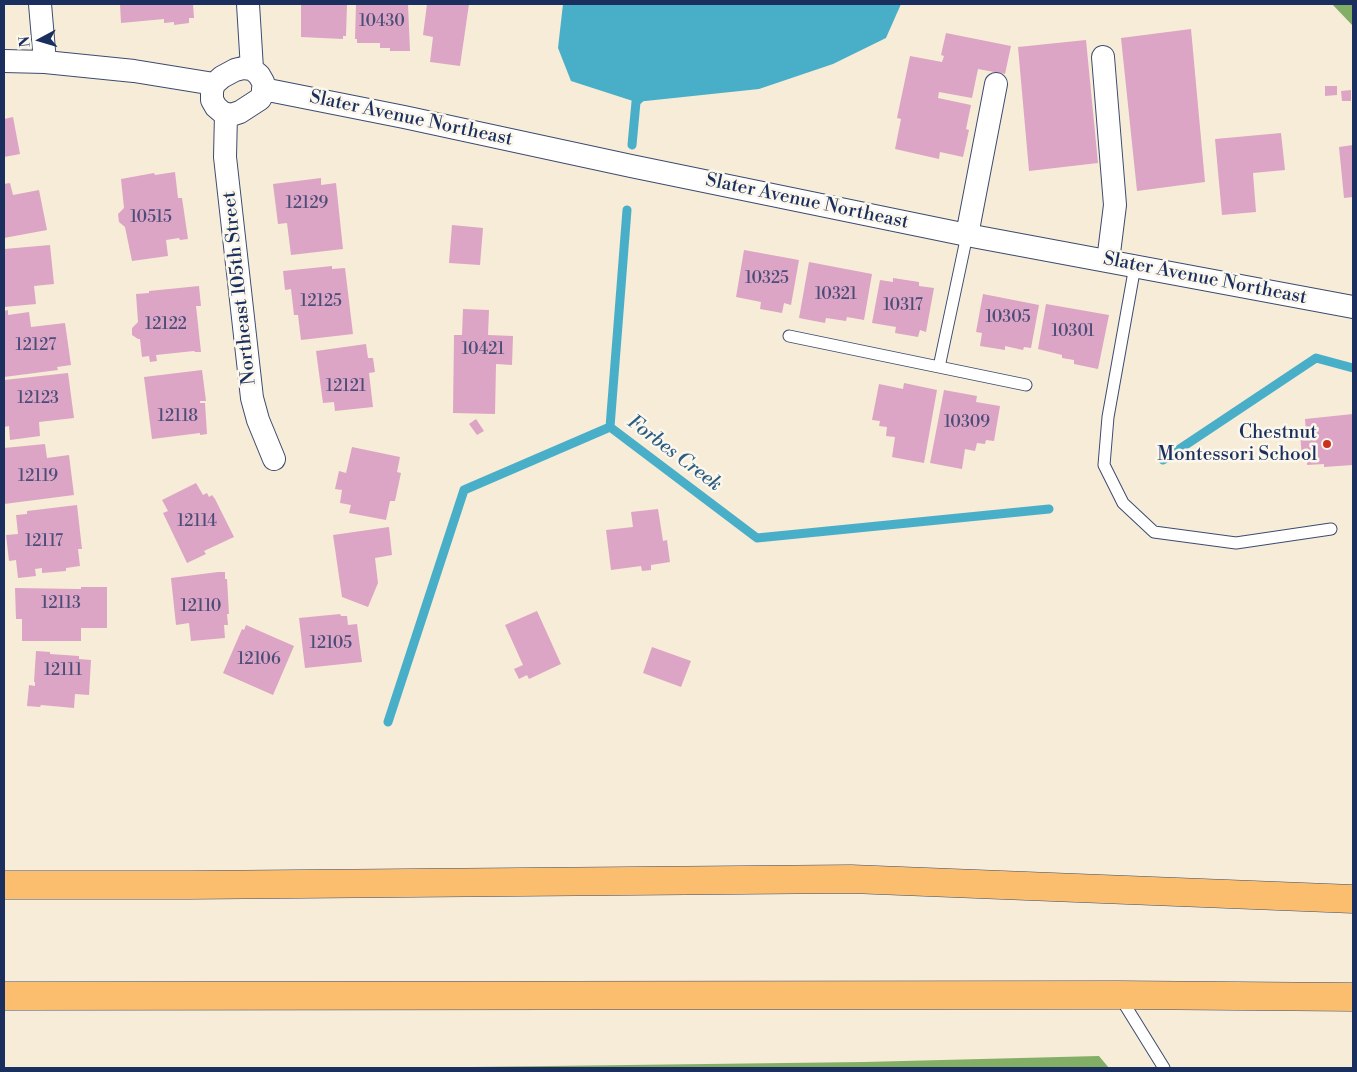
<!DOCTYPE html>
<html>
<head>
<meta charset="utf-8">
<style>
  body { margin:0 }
  #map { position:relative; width:1357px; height:1072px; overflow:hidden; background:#f7ecd7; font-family:"Libre Bodoni",serif }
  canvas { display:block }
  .frame { position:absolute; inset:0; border:5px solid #1b2f5e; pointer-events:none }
  .north { position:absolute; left:15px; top:15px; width:50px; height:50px; -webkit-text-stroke:4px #fbf7ec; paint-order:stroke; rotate:264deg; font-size:14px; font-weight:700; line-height:20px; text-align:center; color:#1b2f5e }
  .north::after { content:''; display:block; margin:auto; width:18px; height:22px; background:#1b2f5e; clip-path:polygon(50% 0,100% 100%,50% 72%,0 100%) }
</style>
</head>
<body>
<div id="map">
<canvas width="1357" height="1072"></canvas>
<div class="frame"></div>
<div class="north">N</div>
</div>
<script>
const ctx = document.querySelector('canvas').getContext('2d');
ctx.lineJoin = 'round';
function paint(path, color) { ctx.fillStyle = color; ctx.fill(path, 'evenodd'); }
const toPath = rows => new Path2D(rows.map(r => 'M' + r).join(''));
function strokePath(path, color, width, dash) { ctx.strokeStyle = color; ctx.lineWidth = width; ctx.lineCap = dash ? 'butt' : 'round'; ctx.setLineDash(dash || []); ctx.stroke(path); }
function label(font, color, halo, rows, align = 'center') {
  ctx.font = font + ' "Libre Bodoni",serif'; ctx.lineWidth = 5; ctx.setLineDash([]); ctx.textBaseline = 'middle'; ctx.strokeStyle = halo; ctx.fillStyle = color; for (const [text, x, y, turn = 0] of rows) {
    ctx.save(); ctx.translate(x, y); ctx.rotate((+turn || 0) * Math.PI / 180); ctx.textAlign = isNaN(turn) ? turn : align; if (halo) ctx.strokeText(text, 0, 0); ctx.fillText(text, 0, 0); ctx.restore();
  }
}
const forest = toPath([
  [1332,4,1353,4,1353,26],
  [1099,1056,1109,1068,392,1068,864,1062]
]);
const water = toPath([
  [563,4,901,4,886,38,833,64,759,89,636,102,571,81,558,48]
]);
const stream = toPath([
  [632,145,636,102,644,94],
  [610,427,627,210],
  [1163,460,1316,358,1353,368],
  [388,722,464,490,610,427,757,538,1049,509]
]);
const building = toPath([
  [120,4,193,4,194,18,189,18,189,23,174,25,174,22,164,23,164,19,121,23],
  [304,4,347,4,346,36,343,36,343,39,301,37,301,5],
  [356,4,408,4,410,51,390,51,390,48,380,48,380,43,357,43,357,39,355,39],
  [427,4,469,4,460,66,430,62,433,37,423,35],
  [1191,29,1205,182,1137,191,1121,38],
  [946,33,1011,46,1005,74,978,69,972,98,939,92,938,98,971,105,966,129,969,130,963,157,940,152,939,159,895,149,901,119,897,118,910,56,942,62,944,56,941,55],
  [1086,40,1098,163,1029,171,1018,47],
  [1325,86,1337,86,1337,95,1325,96],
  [1351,90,1351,101,1342,101,1341,91],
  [13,117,20,154,4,157,4,119],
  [1281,133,1285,170,1253,173,1256,212,1222,215,1215,139],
  [1353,145,1353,197,1344,198,1339,147],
  [175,172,178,198,182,198,188,239,180,240,179,238,166,240,168,256,132,261,125,227,119,222,118,214,124,208,121,179,154,173,155,175],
  [321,178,321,185,336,183,343,249,291,255,287,223,278,224,273,184],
  [10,183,13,195,39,190,47,230,4,238,4,184],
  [452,225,483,228,480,265,449,263],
  [50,245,54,284,34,286,36,304,4,307,4,249],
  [744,250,799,260,791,305,784,303,782,313,760,309,761,302,736,297],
  [809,262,872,274,864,320,847,317,846,321,826,318,825,323,799,318],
  [332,266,332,269,345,268,353,334,301,340,298,315,294,315,291,289,285,290,283,271],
  [893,278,919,282,919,286,934,288,926,332,920,330,918,337,895,333,896,327,872,323,880,280,893,282],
  [199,286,201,306,196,306,201,352,195,352,194,351,156,355,157,361,150,362,149,356,142,357,140,339,138,339,132,335,132,328,138,322,136,294,149,293,149,291],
  [983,294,1039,305,1031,348,1024,347,1023,350,1005,346,1005,350,980,346,982,333,976,332],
  [1046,304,1109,315,1098,369,1074,364,1074,360,1062,358,1062,355,1038,349],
  [463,309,489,310,488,335,513,336,512,365,496,364,495,414,453,413,454,335,462,335],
  [8,310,8,315,29,312,31,327,65,323,71,365,57,367,58,370,4,377,4,311],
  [366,344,368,358,373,358,375,372,369,373,373,407,335,411,334,402,323,403,316,351],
  [202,370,206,401,200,401,200,403,205,403,207,434,200,435,200,433,152,439,144,377],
  [68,373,74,418,39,422,40,436,10,440,9,426,4,427,4,380],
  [904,383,937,390,924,463,892,457,895,437,886,436,887,427,879,426,880,421,872,420,879,384,903,389],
  [944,390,977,396,976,402,1000,406,994,441,986,440,985,444,977,443,975,451,965,449,962,469,930,463],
  [1353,414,1353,465,1324,467,1324,464,1307,465,1307,457,1302,458,1300,432,1306,431,1305,419],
  [476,419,484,431,477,435,469,424],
  [45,444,47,458,69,455,74,495,4,504,4,448],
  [352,447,400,457,397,472,401,473,395,501,390,501,386,520,349,513,351,505,340,503,342,490,335,489,339,471,346,473],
  [196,483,203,495,207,493,209,497,212,495,215,499,234,537,204,551,206,554,187,563,163,513,168,511,162,500],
  [77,505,82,549,78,549,80,566,66,568,66,571,42,573,42,568,35,569,36,576,18,578,16,560,9,561,6,535,18,534,16,515,27,514,27,511],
  [658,509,663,541,667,540,670,562,651,565,651,570,642,571,641,566,611,570,606,530,633,527,631,512],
  [389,527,392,555,375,558,378,583,368,607,342,597,333,535],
  [218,572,225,572,225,579,227,579,229,614,227,614,228,625,224,625,225,638,191,641,189,623,176,625,171,578],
  [81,587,107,587,107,628,81,628,81,641,22,641,22,619,16,619,15,588,81,589],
  [537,611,561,664,529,679,527,675,519,679,514,669,523,665,505,625],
  [340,614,341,616,347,616,348,625,357,624,362,662,305,668,299,618],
  [246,625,294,646,273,695,223,673,242,629,244,630],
  [652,647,691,661,681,687,643,673],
  [36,651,50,652,50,654,79,656,79,659,91,660,89,695,75,694,74,708,41,705,40,707,27,706,29,685,35,686,35,682,34,682]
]);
const lane = toPath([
  [1135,266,1108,417,1104,465,1123,503,1154,532,1236,543,1331,529],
  [789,336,1026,385],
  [939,367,967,235],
  [1120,997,1164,1068]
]);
const street = toPath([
  [40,4,45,62],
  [248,4,252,69],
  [1103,57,1115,205,1108,261],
  [4,61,45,62,134,71,214,84],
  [243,68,252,69,259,75,263,82,264,91,260,99,240,112,231,115,223,113,216,107,212,100,212,91,214,84,222,77,235,70,243,68],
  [263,89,404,117,631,166,967,235,1353,307],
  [226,114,225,157,252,398,258,420,274,459],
  [967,235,996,84]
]);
const highway = toPath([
  [4,885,189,885,851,879,1353,899],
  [4,996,1119,995,1353,997]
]);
const markers = [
  [1327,444,5,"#c8321e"]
];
const numberNames = [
  ["10430",382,22],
  ["12129",307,204],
  ["10515",151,218],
  ["10325",767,279],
  ["10321",836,295],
  ["12125",321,302],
  ["10317",903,306],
  ["10305",1008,318],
  ["12122",166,325],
  ["10301",1073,332],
  ["12127",36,346],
  ["10421",483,350],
  ["12121",346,387],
  ["12123",38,399],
  ["12118",178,417],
  ["10309",967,423],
  ["12119",38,477],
  ["12114",197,522],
  ["12117",44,542],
  ["12113",61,604],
  ["12110",201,607],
  ["12105",331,644],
  ["12106",259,660],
  ["12111",63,671]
];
const streetNames = [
  ["Slater Avenue Northeast",411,119,12],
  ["Slater Avenue Northeast",807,202,12],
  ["Slater Avenue Northeast",1205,279,11],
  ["Northeast 105th Street",240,288,-96]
];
const poiNames = [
  ["Chestnut",1317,433],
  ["Montessori School",1317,455]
];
const waterNames = [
  ["Forbes Creek",674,454,37]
];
paint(forest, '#83ae66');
paint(water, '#49afc8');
strokePath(stream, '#49afc8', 9);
paint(building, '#dca5c5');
strokePath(lane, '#3c4b70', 13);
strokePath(street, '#3c4b70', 24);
strokePath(highway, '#3c4b70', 29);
strokePath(lane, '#fff', 11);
strokePath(street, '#fff', 22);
strokePath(highway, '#fbbe6e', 28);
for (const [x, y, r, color] of markers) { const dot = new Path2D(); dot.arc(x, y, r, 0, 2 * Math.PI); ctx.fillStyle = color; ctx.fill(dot); strokePath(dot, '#fbf7ec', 2); }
label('16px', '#4b4c78', null, numberNames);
label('19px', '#1b2f5e', '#fbf7ec', streetNames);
label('19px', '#1b2f5e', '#fbf7ec', poiNames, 'right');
label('italic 20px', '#2b5c83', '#fbf7ec', waterNames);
</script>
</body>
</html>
